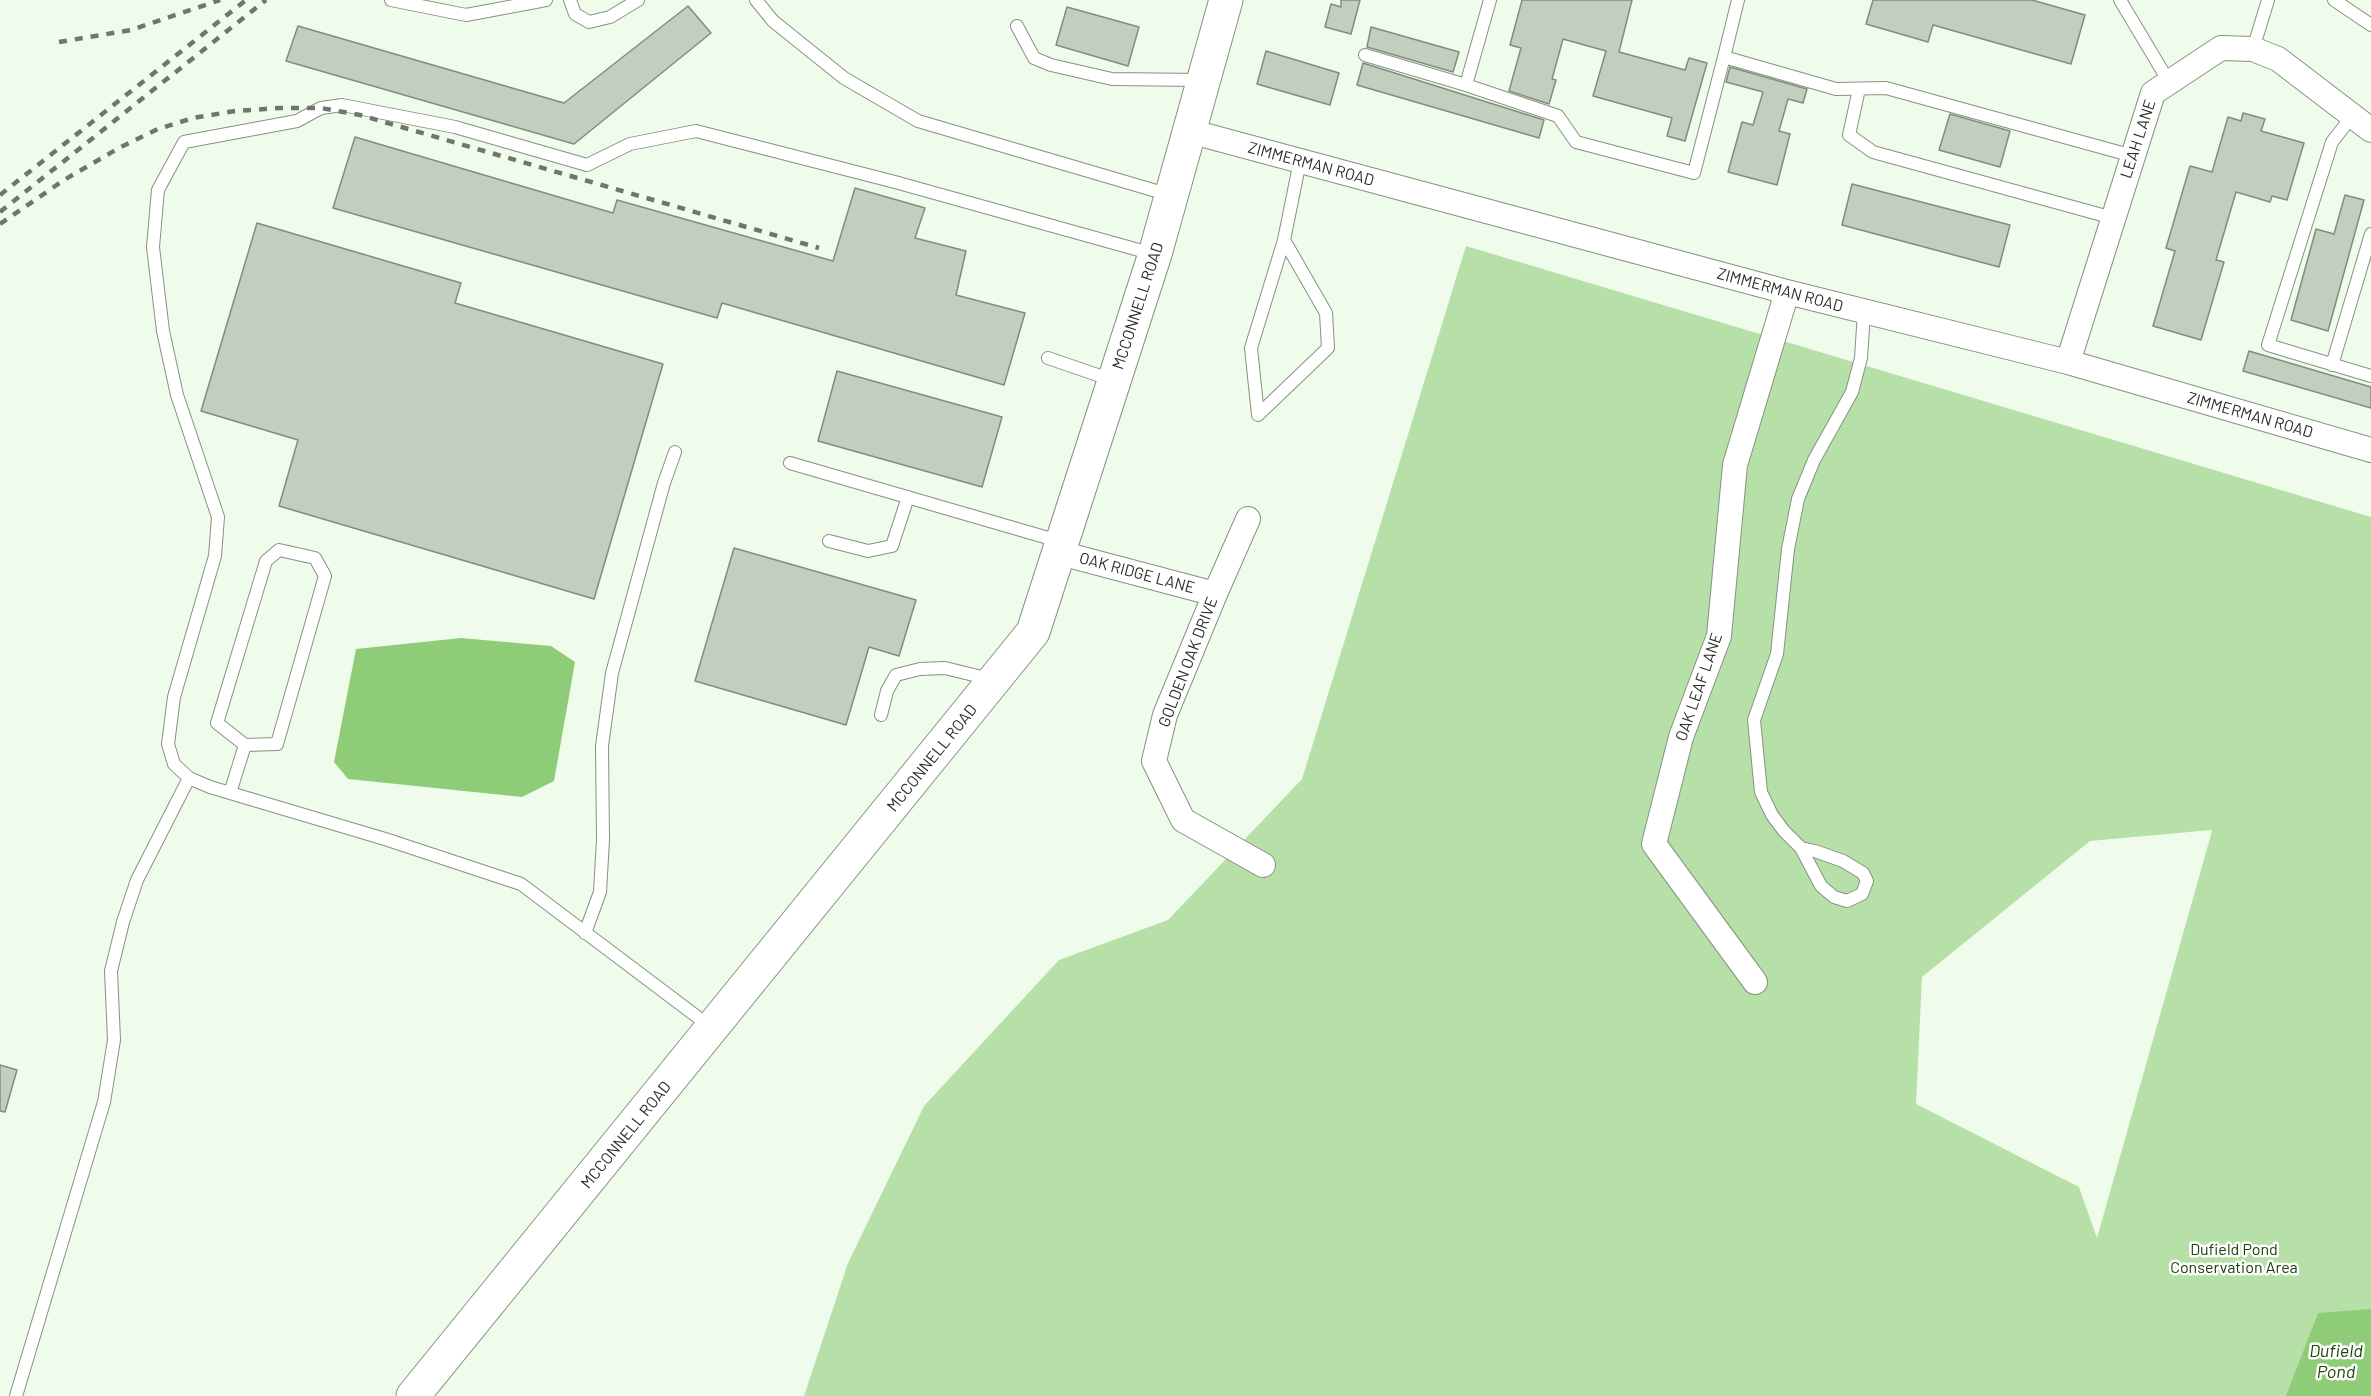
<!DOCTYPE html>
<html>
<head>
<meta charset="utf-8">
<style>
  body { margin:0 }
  canvas { display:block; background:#effceb }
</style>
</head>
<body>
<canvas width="2371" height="1396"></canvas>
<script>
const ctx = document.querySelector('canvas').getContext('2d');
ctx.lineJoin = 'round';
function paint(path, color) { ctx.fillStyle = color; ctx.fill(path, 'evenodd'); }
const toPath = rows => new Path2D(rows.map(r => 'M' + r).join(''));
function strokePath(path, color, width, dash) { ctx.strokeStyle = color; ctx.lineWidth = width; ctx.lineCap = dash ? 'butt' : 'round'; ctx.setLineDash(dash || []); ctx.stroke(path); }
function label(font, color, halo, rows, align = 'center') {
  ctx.font = font + ' Barlow,sans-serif'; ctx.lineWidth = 5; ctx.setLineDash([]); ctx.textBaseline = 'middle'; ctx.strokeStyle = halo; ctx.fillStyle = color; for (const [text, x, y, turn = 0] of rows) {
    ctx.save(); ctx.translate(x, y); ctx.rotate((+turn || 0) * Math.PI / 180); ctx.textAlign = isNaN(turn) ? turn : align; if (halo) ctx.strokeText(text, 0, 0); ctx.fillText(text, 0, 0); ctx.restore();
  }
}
const green = toPath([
  [1466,246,2371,517,2371,1396,804,1396,848,1263,924,1106,1059,960,1168,920,1302,779],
  [2211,830,2212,831,2097,1238,2079,1187,1916,1104,1922,977,2090,841]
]);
const water = toPath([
  [461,638,551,646,575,662,554,781,522,797,348,779,334,762,356,649],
  [2371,1309,2371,1396,2286,1396,2318,1313]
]);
const building = toPath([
  [1341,0,1360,0,1351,34,1325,27,1331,4,1341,7,1341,0],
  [1522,0,1632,0,1619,52,1685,70,1689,58,1707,63,1685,141,1667,136,1672,118,1593,96,1606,51,1563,39,1552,79,1556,80,1549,104,1509,91,1521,48,1510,45,1522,0],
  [1873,0,2032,0,2085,15,2071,64,1933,25,1928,42,1866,24,1873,0],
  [688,6,711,33,574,144,286,61,298,26,564,103,688,6],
  [1067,7,1139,27,1128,66,1056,45,1067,7],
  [1371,27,1459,52,1453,72,1367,47,1371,27],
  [1266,51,1339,73,1330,105,1257,84,1266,51],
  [1363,63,1544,120,1539,138,1357,85,1363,63],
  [1730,67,1807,89,1803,103,1788,99,1779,131,1790,134,1777,185,1728,172,1742,122,1753,125,1763,92,1726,82,1730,67],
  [2243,113,2265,119,2261,131,2304,143,2287,200,2272,196,2270,202,2236,192,2216,260,2224,262,2201,340,2153,326,2175,251,2166,248,2190,166,2212,172,2228,117,2241,121,2243,113],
  [1950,114,2010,131,2000,167,1939,150,1950,114],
  [355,137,613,213,617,200,833,261,855,188,925,208,915,238,966,251,956,295,1025,313,1004,385,722,303,717,318,333,208,355,137],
  [1852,184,2010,225,1999,267,1842,225,1852,184],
  [2345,195,2364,200,2328,331,2291,320,2316,229,2334,234,2345,195],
  [257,223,461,283,455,303,663,364,594,599,279,506,298,440,201,411,257,223],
  [2249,351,2371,387,2371,408,2243,371,2249,351],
  [837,371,1002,417,982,487,818,441,837,371],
  [734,548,916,600,899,656,869,647,846,725,695,681,734,548],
  [0,1065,17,1070,5,1112,0,1111,0,1065]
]);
const lane = toPath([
  [391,0,466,15,546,0],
  [570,0,575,14,589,22,610,17,638,0],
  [756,0,773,21,844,78,918,121,1170,195],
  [1738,0,1724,57,1836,89,1886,88,2133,156],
  [2120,0,2169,82],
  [2334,0,2371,25],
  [1017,26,1034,58,1051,65,1112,79,1202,80],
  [2253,49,2268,0],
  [1365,55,1466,85,1558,116,1576,142,1694,173,1724,57],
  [1466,85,1490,0],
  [1859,89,1849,135,1873,152,2113,218],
  [2353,115,2332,142,2268,345,2371,376],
  [1284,240,1326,313,1328,348,1258,415,1251,348,1284,240,1300,161],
  [1048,358,1112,380],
  [2332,365,2371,234],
  [790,463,1062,542],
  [829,541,868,551,892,546,908,497],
  [881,715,887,691,896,675,920,669,945,668,990,679],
  [230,793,245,745,277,744,325,576,315,558,279,550,266,561,217,723,245,745],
  [1801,848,1815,851,1843,861,1863,873,1867,881,1862,894,1847,901,1834,897,1821,886,1801,848,1784,831,1772,815,1761,792,1754,720,1777,654,1788,549,1798,499,1814,460,1852,392,1861,358,1864,312],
  [585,933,600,892,603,840,602,746,612,673,664,483,675,452],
  [712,1028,521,884,385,839,210,787,189,778,174,764,168,744,174,697,215,556,218,517,177,395,163,331,153,247,158,190,184,142,297,121,321,108,342,105,455,127,587,165,630,144,696,131,895,182,1153,254],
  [16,1396,104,1102,114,1040,111,971,123,922,137,880,189,778]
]);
const street = toPath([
  [1189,131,1787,292,2068,362,2371,450],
  [2068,362,2153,93,2221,48,2253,49,2278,59,2371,130],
  [1248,519,1215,594,1165,715,1154,761,1183,820,1263,865],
  [1060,553,1215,594],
  [1755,982,1654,844,1681,737,1719,636,1735,465,1787,292]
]);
const secondary = toPath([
  [413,1396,1033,632,1155,254,1226,0]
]);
const rail = toPath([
  [59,42,131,30,220,0],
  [0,195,246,0],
  [0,212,266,0],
  [0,224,64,180,119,148,158,129,193,118,235,111,280,108,321,108,360,115,819,248]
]);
const streetNames = [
  ["LEAH LANE",2138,139,-72],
  ["ZIMMERMAN ROAD",1311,164,15],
  ["ZIMMERMAN ROAD",1780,290,15],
  ["MCCONNELL ROAD",1138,306,-72],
  ["ZIMMERMAN ROAD",2250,415,16],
  ["OAK RIDGE LANE",1137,573,15],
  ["GOLDEN OAK DRIVE",1188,662,-69],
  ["OAK LEAF LANE",1699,687,-71],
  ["MCCONNELL ROAD",932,758,-51],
  ["MCCONNELL ROAD",626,1135,-51]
];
const parkNames = [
  ["Dufield Pond",2234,1250],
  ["Conservation Area",2234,1268]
];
const waterNames = [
  ["Dufield",2336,1351],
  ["Pond",2336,1372]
];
paint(green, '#b7e0a8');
paint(water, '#8fcc78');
paint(building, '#c2cebe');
strokePath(building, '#818d7d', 1.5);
strokePath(lane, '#869282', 14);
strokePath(street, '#869282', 26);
strokePath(secondary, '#869282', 35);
strokePath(lane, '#fff', 12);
strokePath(street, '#fff', 24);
strokePath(secondary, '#fff', 33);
strokePath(rail, '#6f776d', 4.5, [8, 8]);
label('16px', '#292e27', '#fff', streetNames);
label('16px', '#1a4004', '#fff', parkNames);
label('italic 18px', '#1d4409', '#fff', waterNames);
</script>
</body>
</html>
